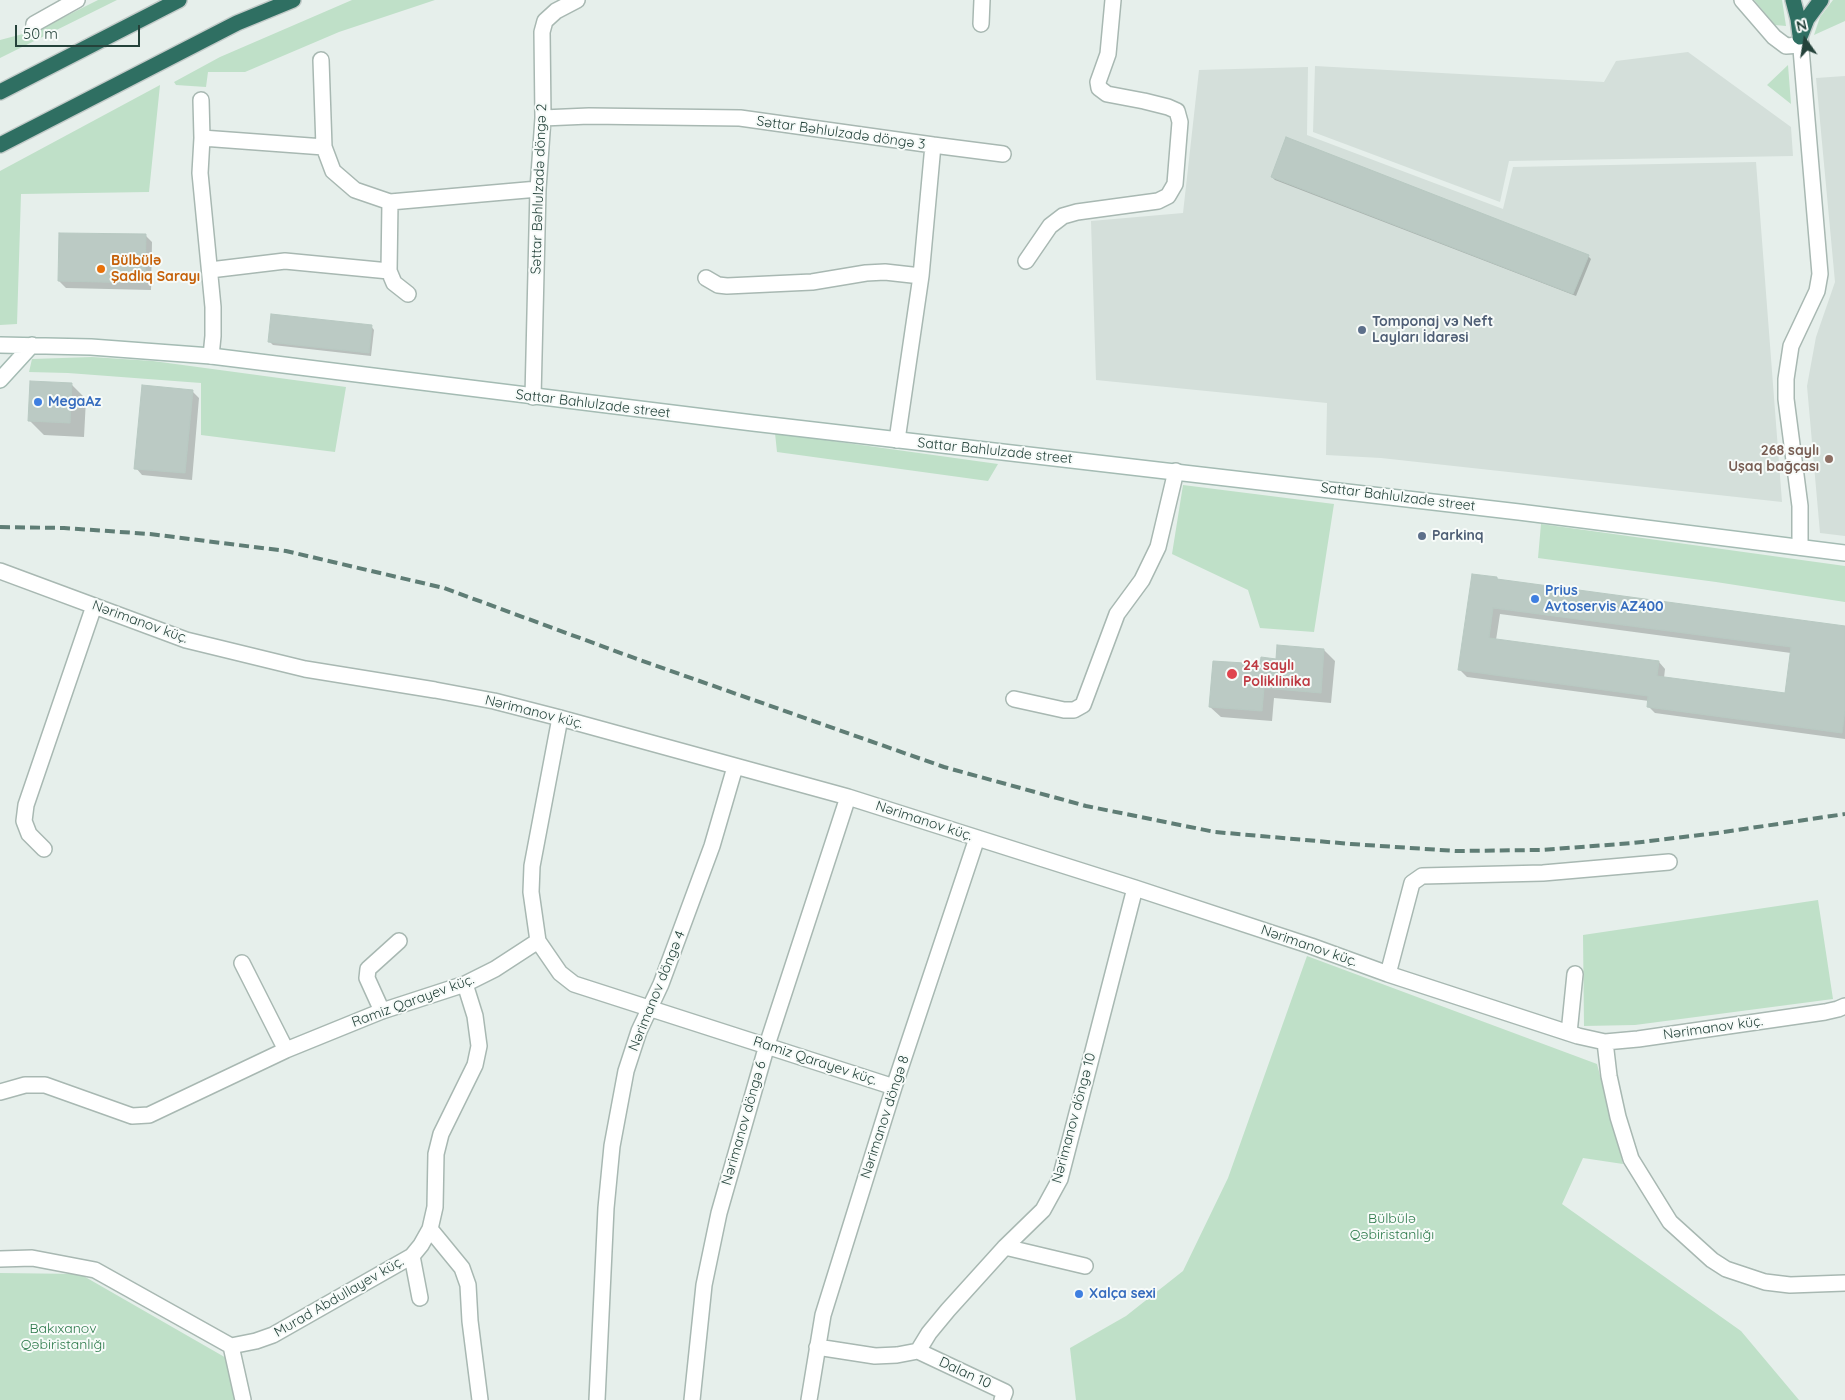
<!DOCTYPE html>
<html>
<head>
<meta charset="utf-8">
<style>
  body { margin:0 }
  #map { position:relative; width:1845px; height:1400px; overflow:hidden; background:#e6efeb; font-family:Quicksand,sans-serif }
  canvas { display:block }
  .north { position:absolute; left:1780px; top:15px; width:50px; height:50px; -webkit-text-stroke:4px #f7fbf9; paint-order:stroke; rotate:347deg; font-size:14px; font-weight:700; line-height:20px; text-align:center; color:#24423a }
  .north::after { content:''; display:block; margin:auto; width:18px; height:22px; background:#24423a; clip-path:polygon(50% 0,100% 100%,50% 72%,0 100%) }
  .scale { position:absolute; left:15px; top:25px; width:125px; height:22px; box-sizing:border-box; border:2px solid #24423a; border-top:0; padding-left:6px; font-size:15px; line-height:18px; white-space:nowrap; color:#24423a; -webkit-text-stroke:4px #f7fbf9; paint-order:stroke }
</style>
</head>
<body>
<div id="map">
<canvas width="1845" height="1400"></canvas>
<div class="north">N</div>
<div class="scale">50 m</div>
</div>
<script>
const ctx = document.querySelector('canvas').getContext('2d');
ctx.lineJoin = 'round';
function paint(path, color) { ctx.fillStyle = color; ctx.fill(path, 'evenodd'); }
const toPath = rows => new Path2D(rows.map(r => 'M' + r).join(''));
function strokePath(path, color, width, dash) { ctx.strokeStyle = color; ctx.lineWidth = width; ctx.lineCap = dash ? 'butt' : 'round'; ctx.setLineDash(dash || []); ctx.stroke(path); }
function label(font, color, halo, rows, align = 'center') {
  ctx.font = font + ' Quicksand,sans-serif'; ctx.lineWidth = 4; ctx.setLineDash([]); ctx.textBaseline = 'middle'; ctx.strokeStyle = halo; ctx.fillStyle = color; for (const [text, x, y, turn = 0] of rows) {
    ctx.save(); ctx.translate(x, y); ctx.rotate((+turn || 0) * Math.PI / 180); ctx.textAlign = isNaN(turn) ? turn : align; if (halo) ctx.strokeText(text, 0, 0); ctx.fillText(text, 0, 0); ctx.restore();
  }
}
const built = toPath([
  [1688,52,1791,127,1793,156,1509,161,1500,202,1313,132,1315,66,1604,82,1616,61],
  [1308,67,1307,135,1503,209,1513,167,1756,162,1782,502,1381,458,1326,455,1327,403,1096,380,1091,221,1183,213,1199,70],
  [1845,76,1845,536,1820,533,1807,386,1816,337,1835,282,1816,78]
]);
const green = toPath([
  [98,0,117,0,0,58,0,40,38,30],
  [352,0,435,0,339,32,245,72,208,72,206,87,176,85,174,82,220,57],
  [1754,0,1782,0,1786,26,1775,25],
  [1833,0,1845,0,1845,21,1814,35,1820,17],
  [1788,65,1791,104,1767,85],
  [160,85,149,192,21,194,17,324,0,325,0,171],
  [92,357,153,361,346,387,335,452,201,435,201,383,68,373,29,372,32,359],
  [775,433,998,464,988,481,777,452],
  [1183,485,1334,504,1314,632,1260,628,1248,590,1172,554],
  [1541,524,1845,566,1845,602,1716,582,1538,558],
  [1818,900,1833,999,1635,1025,1584,1026,1583,935],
  [1307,956,1597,1064,1623,1164,1583,1158,1562,1204,1741,1331,1799,1400,1076,1400,1070,1348,1126,1316,1183,1271,1228,1178],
  [0,1273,80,1274,228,1359,240,1400,0,1400]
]);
const shadow = toPath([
  [1272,177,1588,256,1591,259,1576,296,1275,180],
  [145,235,152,242,151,290,66,288,59,281],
  [371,326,374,330,371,356,273,345,270,342],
  [32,383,72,385,86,399,84,437,44,435,30,421],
  [192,391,199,398,192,480,142,475,136,468],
  [1497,578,1499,581,1845,627,1845,739,1655,713,1648,706,1649,701,1467,677,1460,670],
  [1500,614,1791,653,1786,694,1664,678,1665,669,1659,662,1496,640],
  [1324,650,1335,661,1331,703,1274,698,1272,721,1221,717,1210,707,1261,666,1277,660]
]);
const building = toPath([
  [1286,137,1589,255,1573,294,1271,177,1286,137],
  [59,233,146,234,145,283,58,281,59,233],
  [271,314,372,325,369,353,268,342,271,314],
  [30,381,72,383,70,423,28,421,30,381],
  [142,385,193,390,185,473,134,469,142,385],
  [1472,574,1497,577,1497,579,1845,626,1845,710,1842,733,1647,707,1648,696,1458,670,1472,574],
  [1493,608,1791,647,1785,693,1657,676,1659,661,1489,638,1493,608],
  [1277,645,1324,649,1321,693,1264,688,1262,711,1209,707,1213,661,1260,664,1261,657,1276,659,1277,645]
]);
const minor = toPath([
  [1742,0,1774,37,1786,46,1801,45],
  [34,24,77,0],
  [981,24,982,0],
  [201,100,202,138,200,173,213,307,213,336,211,356],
  [543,118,589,116,740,118,933,145,921,276,897,440],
  [202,138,324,147,321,60],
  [933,145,1003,154],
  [324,147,333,171,355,190,390,202,538,189],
  [390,202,389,271,394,283,408,294],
  [1026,261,1050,226,1063,216,1077,212,1158,201,1168,196,1175,184,1180,122,1177,111,1168,107,1144,101,1107,94,1099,88,1098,82,1108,54,1113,0],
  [210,270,285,261,389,271],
  [706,278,718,285,727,286,812,282,866,273,885,272,921,276],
  [533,397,538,189,543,118,542,32,545,21,556,11,577,0],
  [0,571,186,640,305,669,435,690,494,701,560,718,848,797,1135,888,1311,946,1388,974,1578,1036,1605,1042,1638,1039,1825,1012,1838,1009,1845,1006],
  [1014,699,1064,710,1074,710,1083,705,1117,614,1142,580,1158,547,1176,471],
  [44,849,29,834,24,821,26,805,94,606],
  [538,941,531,892,532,866,560,718],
  [242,963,286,1050],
  [1388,974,1412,883,1422,876,1543,873,1669,862],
  [382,1011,367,978,368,969,399,941],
  [1569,1033,1575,974],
  [1605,1042,1609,1076,1618,1117,1631,1159,1670,1222,1712,1260,1726,1269,1765,1282,1790,1285,1845,1283],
  [0,1092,25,1085,45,1085,132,1116,149,1115,286,1050,382,1011,465,984,495,969,538,941,560,973,574,984,894,1087],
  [430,1229,462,1268,468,1285,470,1321,480,1400],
  [1005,1247,1085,1266],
  [412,1256,420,1298],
  [0,1259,32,1258,95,1270,231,1346,256,1341,273,1335,412,1256,421,1245,430,1229,435,1207,436,1154,441,1134,475,1065,479,1046,475,1016,465,984],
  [231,1346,243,1400],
  [817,1347,875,1356,897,1355,918,1351,929,1333,948,1310,1005,1247,1043,1210,1060,1179,1135,888],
  [918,1351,1005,1392,1002,1400],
  [597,1400,606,1208,612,1146,626,1071,639,1031,661,984,712,846,735,767],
  [692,1400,704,1285,719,1213,767,1045,848,797],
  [809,1400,823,1315,894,1087,977,838]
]);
const tertiary = toPath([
  [1800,547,1800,506,1786,399,1786,379,1791,346,1817,291,1820,274,1800,37]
]);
const secondary = toPath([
  [0,345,91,347,211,356,753,423,1519,512,1845,553],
  [0,380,32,345]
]);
const motorway = toPath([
  [1793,0,1798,19,1800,35],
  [1800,37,1807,19,1821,0],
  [0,92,179,0],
  [0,145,237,23,293,0]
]);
const rail = toPath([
  [0,527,64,528,150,534,286,551,444,588,637,659,944,767,1086,806,1215,832,1351,844,1456,851,1540,850,1633,843,1717,833,1845,814]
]);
const markers = [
  [101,269,5,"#e8710a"],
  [1362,330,5,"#5c6f8a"],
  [38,402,5,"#3f7fe0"],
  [1829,459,5,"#8d6e63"],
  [1422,536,5,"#5c6f8a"],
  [1535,599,5,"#3f7fe0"],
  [1232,674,6,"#e0444e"],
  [1079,1294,5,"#3f7fe0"]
];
const streetNames = [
  ["Səttar Bəhlulzadə döngə 3",841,133,8],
  ["Səttar Bəhlulzadə döngə 2",539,189,-88],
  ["Sattar Bahlulzade street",593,404,7],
  ["Sattar Bahlulzade street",995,451,6],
  ["Sattar Bahlulzade street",1398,497,7],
  ["Nərimanov küç.",140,622,20],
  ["Nərimanov küç.",534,712,14],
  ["Nərimanov küç.",924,821,18],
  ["Nərimanov küç.",1309,946,19],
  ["Nərimanov döngə 4",657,991,-68],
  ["Ramiz Qarayev küç.",413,1001,-20],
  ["Nərimanov küç.",1713,1028,-8],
  ["Ramiz Qarayev küç.",815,1061,18],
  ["Nərimanov döngə 8",885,1117,-72],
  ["Nərimanov döngə 10",1074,1118,-75],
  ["Nərimanov döngə 6",744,1123,-74],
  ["Murad Abdullayev küç.",339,1297,-30],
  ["Dalan 10",965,1373,25]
];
const foodNames = [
  ["Bülbülə",111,261],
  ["Şadlıq Sarayı",111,277]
];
const serviceNames = [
  ["Tomponaj vэ Neft",1372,322],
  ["Layları İdarəsi",1372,338],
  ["Parkinq",1432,536]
];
const shopNames = [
  ["MegaAz",48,402],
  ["Prius",1545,591],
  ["Avtoservis AZ400",1545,607],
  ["Xalça sexi",1089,1294]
];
const educationNames = [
  ["268 saylı",1819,451],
  ["Uşaq bağçası",1819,467]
];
const healthNames = [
  ["24 saylı",1243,666],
  ["Poliklinika",1243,682]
];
const parkNames = [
  ["Bülbülə",1392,1219],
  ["Qəbiristanlığı",1392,1235],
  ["Bakıxanov",63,1329],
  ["Qəbiristanlığı",63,1345]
];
paint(built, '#d4dfda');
paint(green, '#bfe0c8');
paint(shadow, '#0003');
paint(building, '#bbcac4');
strokePath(building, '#b8c9c2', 1);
strokePath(minor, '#a8b8b2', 18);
strokePath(tertiary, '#a8b8b2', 18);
strokePath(secondary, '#a4bbb3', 18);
strokePath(motorway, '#c2cac8', 18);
strokePath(minor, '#fff', 15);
strokePath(tertiary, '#fff', 15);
strokePath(secondary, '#fff', 15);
strokePath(motorway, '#2f6f62', 15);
strokePath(rail, '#5f7d75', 4, [10, 5]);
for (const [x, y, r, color] of markers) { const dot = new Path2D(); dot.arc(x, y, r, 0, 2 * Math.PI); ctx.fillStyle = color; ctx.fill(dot); strokePath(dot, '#f7fbf9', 2); }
label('14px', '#24423a', '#f7fbf9', streetNames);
label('bold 14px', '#c56008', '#f7fbf9', foodNames, 'left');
label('bold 14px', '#4e5e75', '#f7fbf9', serviceNames, 'left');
label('bold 14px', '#366cbe', '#f7fbf9', shopNames, 'left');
label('bold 14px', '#785e54', '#f7fbf9', educationNames, 'right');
label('bold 14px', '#be3a42', '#f7fbf9', healthNames, 'left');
label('14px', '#2d7a4b', '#f7fbf9', parkNames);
</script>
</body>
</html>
